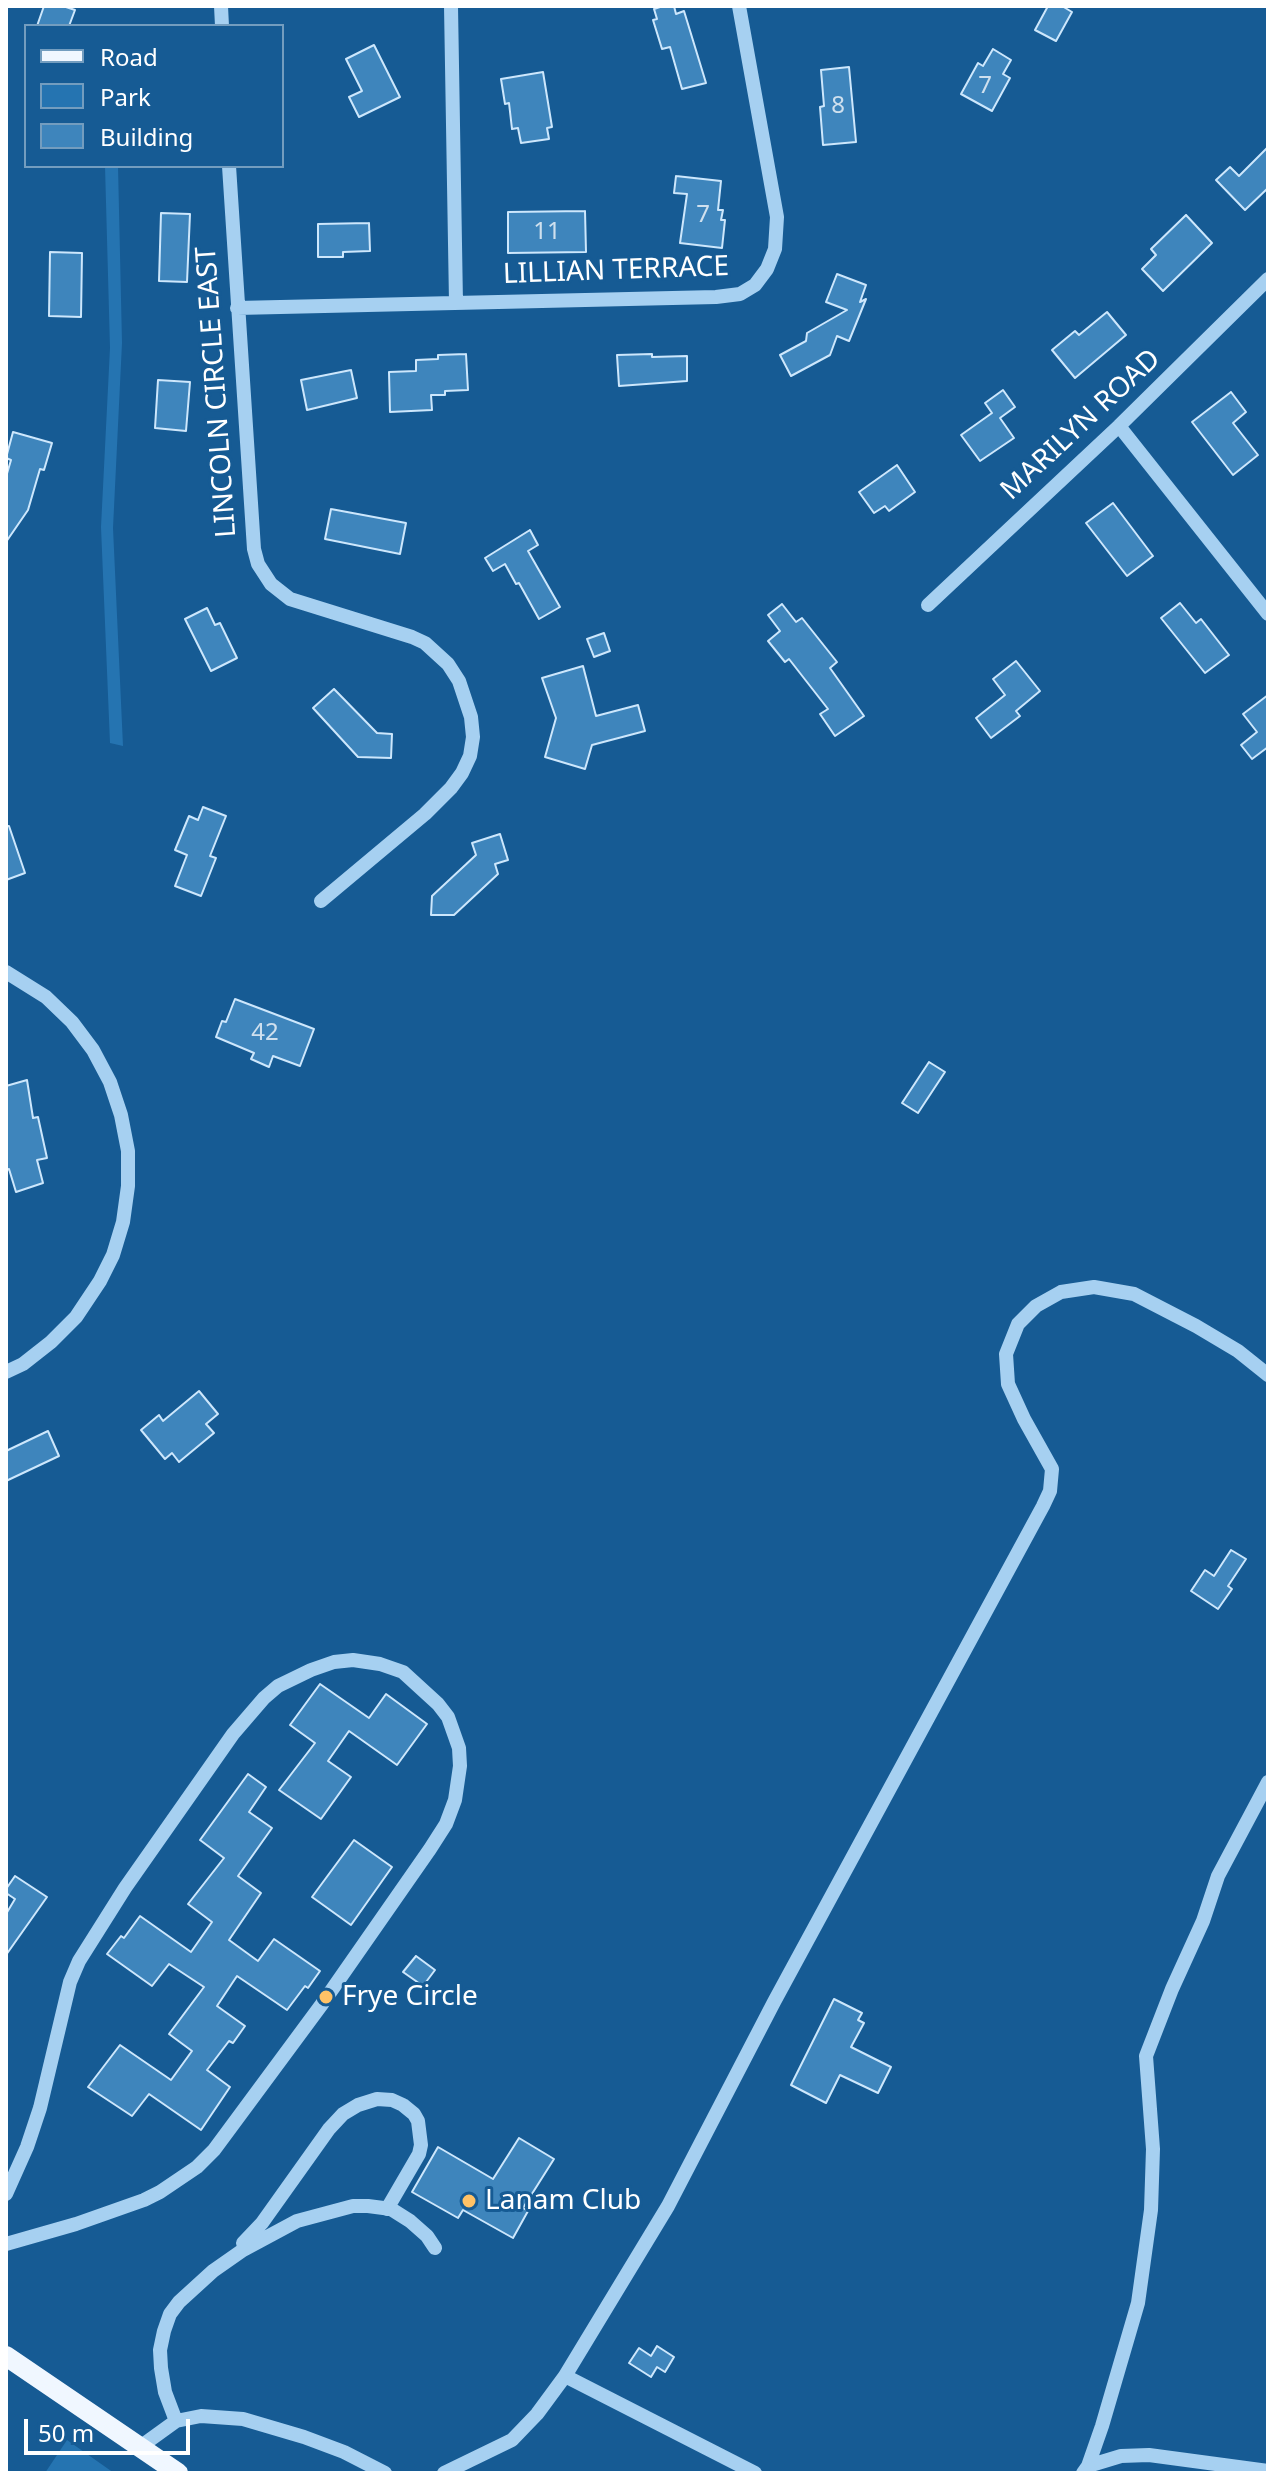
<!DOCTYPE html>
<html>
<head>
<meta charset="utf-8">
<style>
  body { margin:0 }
  #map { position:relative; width:1274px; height:2479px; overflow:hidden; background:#165b94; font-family:"Noto Sans",sans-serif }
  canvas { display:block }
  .frame { position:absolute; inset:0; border:8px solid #fff; pointer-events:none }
  .legend { position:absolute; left:24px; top:24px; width:260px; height:144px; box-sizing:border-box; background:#165b94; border:2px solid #739dbf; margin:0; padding:10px 14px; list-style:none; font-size:24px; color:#fff }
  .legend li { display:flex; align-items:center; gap:16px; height:40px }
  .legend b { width:40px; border:2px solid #739dbf }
  .scale { position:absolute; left:24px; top:2419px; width:166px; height:36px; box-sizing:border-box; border:4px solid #fff; border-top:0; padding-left:10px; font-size:24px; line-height:28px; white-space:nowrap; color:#fff; -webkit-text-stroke:6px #165b94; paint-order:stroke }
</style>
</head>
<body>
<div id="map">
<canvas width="1274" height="2479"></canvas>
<div class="frame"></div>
<ul class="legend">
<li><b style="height:10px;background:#f0f7ff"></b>Road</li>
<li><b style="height:22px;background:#2574b1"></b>Park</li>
<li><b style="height:22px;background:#3e85bc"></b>Building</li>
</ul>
<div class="scale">50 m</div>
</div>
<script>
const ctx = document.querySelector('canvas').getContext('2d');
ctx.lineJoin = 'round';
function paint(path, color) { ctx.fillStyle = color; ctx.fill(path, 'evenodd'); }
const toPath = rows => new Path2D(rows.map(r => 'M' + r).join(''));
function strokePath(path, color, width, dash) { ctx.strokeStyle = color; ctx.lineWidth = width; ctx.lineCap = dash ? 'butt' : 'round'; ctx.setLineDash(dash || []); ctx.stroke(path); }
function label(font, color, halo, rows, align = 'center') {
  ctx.font = font + ' "Noto Sans",sans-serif'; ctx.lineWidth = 6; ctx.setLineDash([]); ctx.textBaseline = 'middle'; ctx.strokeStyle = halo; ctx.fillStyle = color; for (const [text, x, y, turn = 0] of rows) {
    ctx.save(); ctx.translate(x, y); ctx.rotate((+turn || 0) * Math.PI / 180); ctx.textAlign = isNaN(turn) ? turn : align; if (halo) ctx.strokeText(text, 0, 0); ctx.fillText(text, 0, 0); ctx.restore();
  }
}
const green = toPath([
  [105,166,118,166,122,343,113,528,123,746,110,743,101,527,110,348],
  [67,2440,114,2473,45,2473]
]);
const building = toPath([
  [44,6,63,6,75,10,69,26,37,26,44,6],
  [663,6,674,6,676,14,684,11,706,83,682,89,670,47,662,49,653,20,657,19,654,9,663,6],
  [1048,6,1062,6,1072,12,1056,41,1035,30,1048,6],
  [374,45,400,97,359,117,349,97,362,91,346,59,374,45],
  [993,49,1011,60,1003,74,1010,78,992,111,961,94,978,63,983,66,993,49],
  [849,67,856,142,823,145,820,107,824,106,821,70,849,67],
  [543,72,552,127,547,128,549,139,521,143,518,128,512,129,509,103,505,104,501,79,543,72],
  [1268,147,1268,188,1245,210,1216,180,1230,167,1239,176,1268,147],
  [676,176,721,181,718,210,723,210,721,220,725,220,722,248,680,243,687,194,674,193,676,176],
  [585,211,586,252,508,253,508,212,585,211],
  [161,213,190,214,187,282,159,281,161,213],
  [1186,215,1212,243,1163,291,1142,269,1156,255,1151,249,1186,215],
  [369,223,370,251,343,252,343,257,318,257,318,224,369,223],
  [50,252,82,253,81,317,49,316,50,252],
  [837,274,866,285,860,302,866,299,849,341,837,336,830,355,791,376,780,355,806,341,807,333,847,310,826,302,837,274],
  [1107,312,1126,335,1075,378,1052,350,1075,331,1079,335,1107,312],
  [466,354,468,390,445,391,445,395,431,395,432,410,390,412,389,372,416,371,416,360,438,359,438,355,466,354],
  [652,354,652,357,687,356,687,381,619,386,617,355,652,354],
  [351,370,357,398,307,410,301,380,351,370],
  [158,380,190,382,186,431,155,428,158,380],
  [1003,390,1015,407,1000,418,1014,438,980,461,961,435,992,413,985,403,1003,390],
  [1231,392,1246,412,1233,423,1258,455,1233,475,1192,422,1231,392],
  [13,432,52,443,44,470,40,469,28,510,6,542,6,477,11,460,6,458,13,432],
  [897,465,915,492,889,511,885,506,874,513,859,492,897,465],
  [1113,503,1153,556,1127,576,1086,523,1113,503],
  [331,509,406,523,400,554,325,539,331,509],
  [530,530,538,545,528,551,560,607,539,619,519,583,516,584,505,564,493,571,485,558,530,530],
  [1180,603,1196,623,1201,619,1229,655,1205,673,1161,618,1180,603],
  [782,604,796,622,802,618,837,662,830,668,864,716,835,736,820,714,828,709,789,659,785,662,768,641,780,631,768,615,782,604],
  [207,608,215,625,220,623,237,658,211,671,185,619,207,608],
  [604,633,610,651,594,657,587,639,604,633],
  [1016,661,1040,691,1016,711,1020,716,991,738,976,718,1005,695,993,679,1016,661],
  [583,666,596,716,638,705,645,731,592,745,585,769,545,757,556,718,542,678,583,666],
  [334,689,377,733,392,734,391,758,358,757,313,708,334,689],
  [1268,695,1268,747,1252,759,1241,745,1257,732,1243,714,1268,695],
  [203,807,226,816,210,856,216,858,201,896,175,886,187,855,175,850,189,816,198,820,203,807],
  [6,826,9,826,25,873,6,880,6,826],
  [500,834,508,860,495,864,498,874,454,915,431,915,432,896,476,855,472,843,500,834],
  [235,999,314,1029,300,1066,273,1056,269,1067,251,1059,254,1053,216,1037,222,1021,226,1022,235,999],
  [929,1062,945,1072,918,1113,902,1103,929,1062],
  [27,1080,33,1118,38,1117,47,1158,37,1160,43,1183,16,1192,9,1169,6,1170,6,1086,27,1080],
  [199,1391,218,1414,206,1424,214,1433,179,1462,172,1453,165,1459,141,1430,159,1415,163,1421,199,1391],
  [48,1431,59,1456,6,1481,6,1451,48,1431],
  [1231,1550,1246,1559,1228,1586,1232,1589,1218,1609,1191,1591,1205,1570,1214,1576,1231,1550],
  [320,1684,369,1718,386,1694,427,1724,397,1765,349,1731,328,1761,351,1777,321,1819,279,1790,315,1743,290,1725,320,1684],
  [248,1774,266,1787,249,1812,272,1828,238,1876,261,1893,229,1940,258,1961,274,1939,320,1971,308,1988,305,1986,287,2010,237,1976,217,2006,245,2026,233,2043,229,2041,207,2070,230,2087,201,2130,149,2094,132,2116,88,2087,120,2045,171,2080,192,2051,169,2034,204,1987,169,1964,152,1986,107,1954,121,1936,124,1938,140,1916,191,1952,212,1922,188,1904,224,1858,200,1840,248,1774],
  [354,1840,392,1867,351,1925,312,1897,354,1840],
  [15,1876,47,1897,6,1955,6,1914,15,1899,6,1893,6,1889,15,1876],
  [416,1956,435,1970,423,1986,403,1972,416,1956],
  [834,1999,862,2013,858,2020,864,2023,851,2047,891,2067,878,2093,840,2075,826,2103,791,2085,834,1999],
  [519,2138,554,2159,523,2208,528,2211,513,2238,463,2210,458,2218,412,2192,438,2147,493,2179,519,2138],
  [657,2346,674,2357,665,2372,657,2367,651,2377,629,2363,639,2348,651,2356,657,2346]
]);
const minor = toPath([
  [221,6,222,26],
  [451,6,456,303],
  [229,166,254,549,258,564,271,584,290,599,412,637,425,643,448,664,459,681,471,717,473,737,470,756,462,773,451,788,425,814,321,901],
  [237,308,716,297,740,294,755,285,767,269,775,249,777,217,739,6],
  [1119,426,1268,614],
  [928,605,1119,426,1268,279],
  [6,972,46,997,72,1022,93,1050,110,1082,121,1115,128,1151,128,1186,123,1222,113,1255,100,1281,76,1317,51,1342,23,1364,6,1372],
  [6,2194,27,2147,40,2108,70,1982,79,1961,125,1888,233,1734,264,1698,278,1686,311,1670,334,1662,353,1660,380,1664,403,1672,438,1704,448,1717,459,1748,460,1766,455,1800,446,1824,430,1849,322,2004,214,2150,197,2167,160,2192,144,2200,76,2224,6,2244],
  [243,2243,262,2223,329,2129,343,2114,358,2105,377,2099,392,2100,403,2105,414,2114,418,2121,421,2145,419,2154,387,2209],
  [176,2421,165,2392,161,2368,160,2350,164,2331,170,2314,179,2302,213,2271,243,2250,297,2221,353,2206,368,2206,391,2209,410,2221,427,2236,435,2248],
  [140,2447,176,2421,201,2416,243,2419,304,2437,344,2452,385,2473],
  [1088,2466,1121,2456,1149,2455,1268,2471],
  [444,2473,512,2440,537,2414,565,2376],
  [755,2473,565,2376,668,2206,774,2002,1043,1506,1050,1491,1052,1469,1024,1419,1008,1384,1006,1354,1018,1324,1036,1306,1061,1292,1094,1287,1134,1294,1196,1326,1238,1351,1268,1375],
  [1083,2473,1088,2466,1102,2426,1138,2303,1151,2210,1153,2149,1146,2056,1172,1989,1203,1921,1218,1876,1268,1782]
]);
const major = toPath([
  [6,2356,178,2473]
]);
const markers = [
  [326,1997,8,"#ffc266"],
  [469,2201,8,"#ffc266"]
];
const numberNames = [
  ["7",985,86],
  ["8",838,106],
  ["7",703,215],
  ["11",547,232],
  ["42",265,1033]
];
const streetNames = [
  ["LILLIAN TERRACE",616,271,-2],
  ["LINCOLN CIRCLE EAST",217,392,-94],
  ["MARILYN ROAD",1081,425,-43]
];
const poiNames = [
  ["Frye Circle",342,1997],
  ["Lanam Club",485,2201]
];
paint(green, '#2574b1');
paint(building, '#3e85bc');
strokePath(building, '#cde7fc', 2);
strokePath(minor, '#a6d0f1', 14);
strokePath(major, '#f0f7ff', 20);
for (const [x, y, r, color] of markers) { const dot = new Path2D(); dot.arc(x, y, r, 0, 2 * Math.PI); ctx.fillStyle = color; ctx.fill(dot); strokePath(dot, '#165b94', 3); }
label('24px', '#cfe0ee', null, numberNames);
label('28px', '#fff', '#165b94', streetNames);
label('28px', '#fff', '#165b94', poiNames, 'left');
</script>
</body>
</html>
